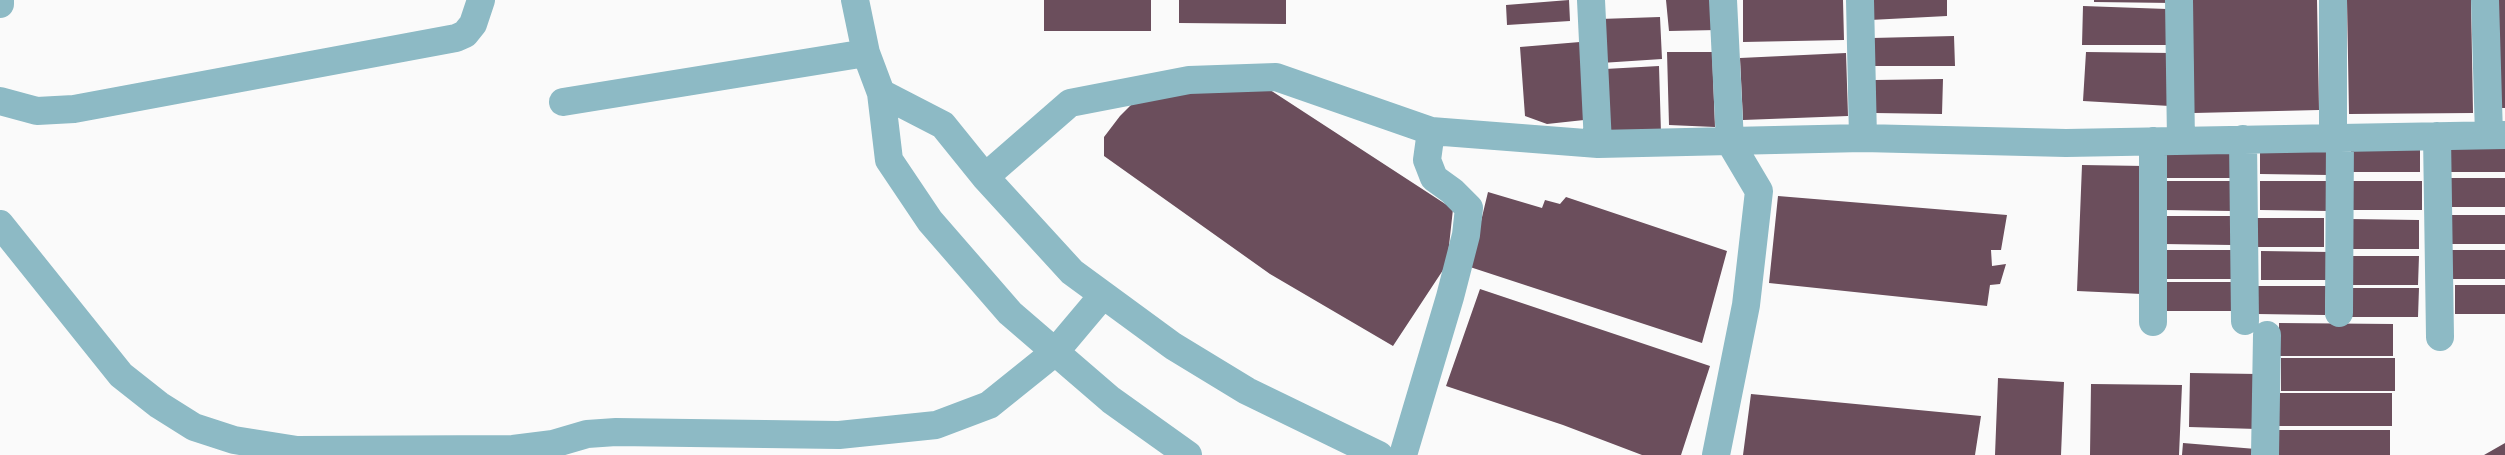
<!DOCTYPE html>
<html>
<head>
<meta charset="utf-8">
<style>
  body { margin:0 }
  canvas { display:block; background:#fafafa }
</style>
</head>
<body>
<canvas width="2505" height="455"></canvas>
<script>
const ctx = document.querySelector('canvas').getContext('2d');
ctx.lineJoin = 'round';
function paint(path, color) { ctx.fillStyle = color; ctx.fill(path, 'evenodd'); }
const toPath = rows => new Path2D(rows.map(r => 'M' + r).join(''));
function strokePath(path, color, width, dash) { ctx.strokeStyle = color; ctx.lineWidth = width; ctx.lineCap = dash ? 'butt' : 'round'; ctx.setLineDash(dash || []); ctx.stroke(path); }
const building = toPath([
  [1044,0,1151,0,1151,31,1044,31],
  [1179,0,1286,0,1286,24,1179,23],
  [1569,0,1570,21,1507,25,1506,5],
  [1666,0,1713,0,1717,30,1669,31],
  [1743,0,1843,0,1844,40,1743,42],
  [1869,0,1947,0,1947,16,1870,20],
  [2094,0,2173,0,2173,3,2094,2],
  [2192,0,2317,0,2319,110,2194,113],
  [2347,0,2471,0,2473,113,2349,114],
  [2490,0,2505,0,2505,108,2492,108],
  [2083,6,2167,9,2166,45,2082,45],
  [1660,17,1662,59,1601,63,1600,19],
  [1954,36,1955,66,1871,66,1872,38],
  [1580,42,1584,120,1547,124,1525,116,1520,47],
  [1667,52,1712,52,1715,127,1669,125],
  [2086,52,2172,53,2170,106,2083,101],
  [1846,53,1848,116,1743,120,1740,58],
  [1659,66,1661,133,1608,131,1605,69],
  [1943,79,1942,114,1875,113,1875,80],
  [1264,86,1453,209,1447,264,1393,346,1270,274,1104,156,1104,137,1120,116,1136,100,1185,93],
  [2451,142,2505,143,2505,172,2451,172],
  [2351,143,2420,144,2420,172,2351,172],
  [2260,145,2329,145,2329,175,2260,174],
  [2164,149,2233,150,2233,178,2164,178],
  [2082,165,2145,166,2142,294,2077,291],
  [2451,178,2505,178,2505,207,2451,207],
  [2163,181,2232,181,2232,211,2163,210],
  [2260,181,2329,181,2329,211,2260,210],
  [2352,181,2422,181,2422,210,2352,210],
  [1488,192,1542,208,1545,200,1560,204,1566,197,1727,251,1702,343,1470,267],
  [1778,196,2007,215,2001,250,1991,250,1992,266,2006,264,2000,284,1990,285,1987,306,1769,283],
  [2451,215,2505,215,2505,244,2451,244],
  [2163,216,2232,216,2232,245,2163,244],
  [2255,218,2324,218,2324,247,2255,247],
  [2350,219,2419,220,2419,249,2349,249],
  [2164,250,2233,250,2233,279,2164,279],
  [2452,250,2505,250,2505,279,2452,279],
  [2261,251,2330,252,2329,280,2261,280],
  [2349,256,2419,256,2418,285,2349,285],
  [2162,282,2232,282,2232,311,2162,311],
  [2455,285,2505,285,2505,314,2455,314],
  [2257,286,2326,286,2325,315,2257,314],
  [2349,288,2419,288,2418,317,2349,317],
  [1480,289,1710,366,1681,455,1642,455,1563,425,1446,386],
  [2279,323,2393,324,2393,356,2279,356],
  [2281,358,2395,358,2395,391,2281,391],
  [2190,373,2258,374,2257,429,2189,427],
  [1998,378,2064,382,2061,455,1995,455],
  [2091,384,2182,385,2179,455,2090,455],
  [2279,393,2392,393,2392,426,2279,426],
  [1751,394,1981,416,1975,455,1743,455],
  [2276,430,2390,430,2390,455,2276,455],
  [2183,443,2256,449,2256,455,2182,455],
  [2505,443,2505,455,2484,455]
]);
const minor = toPath([
  [855,0,866,53,881,93,889,160,930,221,1010,313,1111,400,1188,455],
  [1591,0,1598,144],
  [1860,0,1863,138],
  [2179,0,2181,141],
  [2333,0,2333,138],
  [2485,0,2489,135],
  [0,4,0,0],
  [881,93,943,125,985,177,1072,272,1173,346,1247,391,1379,455],
  [0,101,37,111,74,109,456,38,465,34,473,24,481,0],
  [563,102,866,53],
  [2437,136,2440,337],
  [2243,139,2245,321],
  [2153,141,2153,322],
  [985,177,1070,103,1189,80,1276,77,1431,131,1598,144,1863,138,2066,143,2505,135],
  [0,224,121,375,159,405,194,427,234,440,297,450,513,449,553,444,587,434,616,432,839,435,936,425,989,405,1055,352,1103,295],
  [2339,313,2340,138],
  [1403,455,1450,297,1466,235,1469,208,1452,191,1434,178,1427,160,1431,131],
  [1716,455,1746,305,1759,191,1730,142,1723,0],
  [2265,455,2267,335]
]);
paint(building, '#6b4e5c');
strokePath(minor, '#8dbac5', 28);
</script>
</body>
</html>
